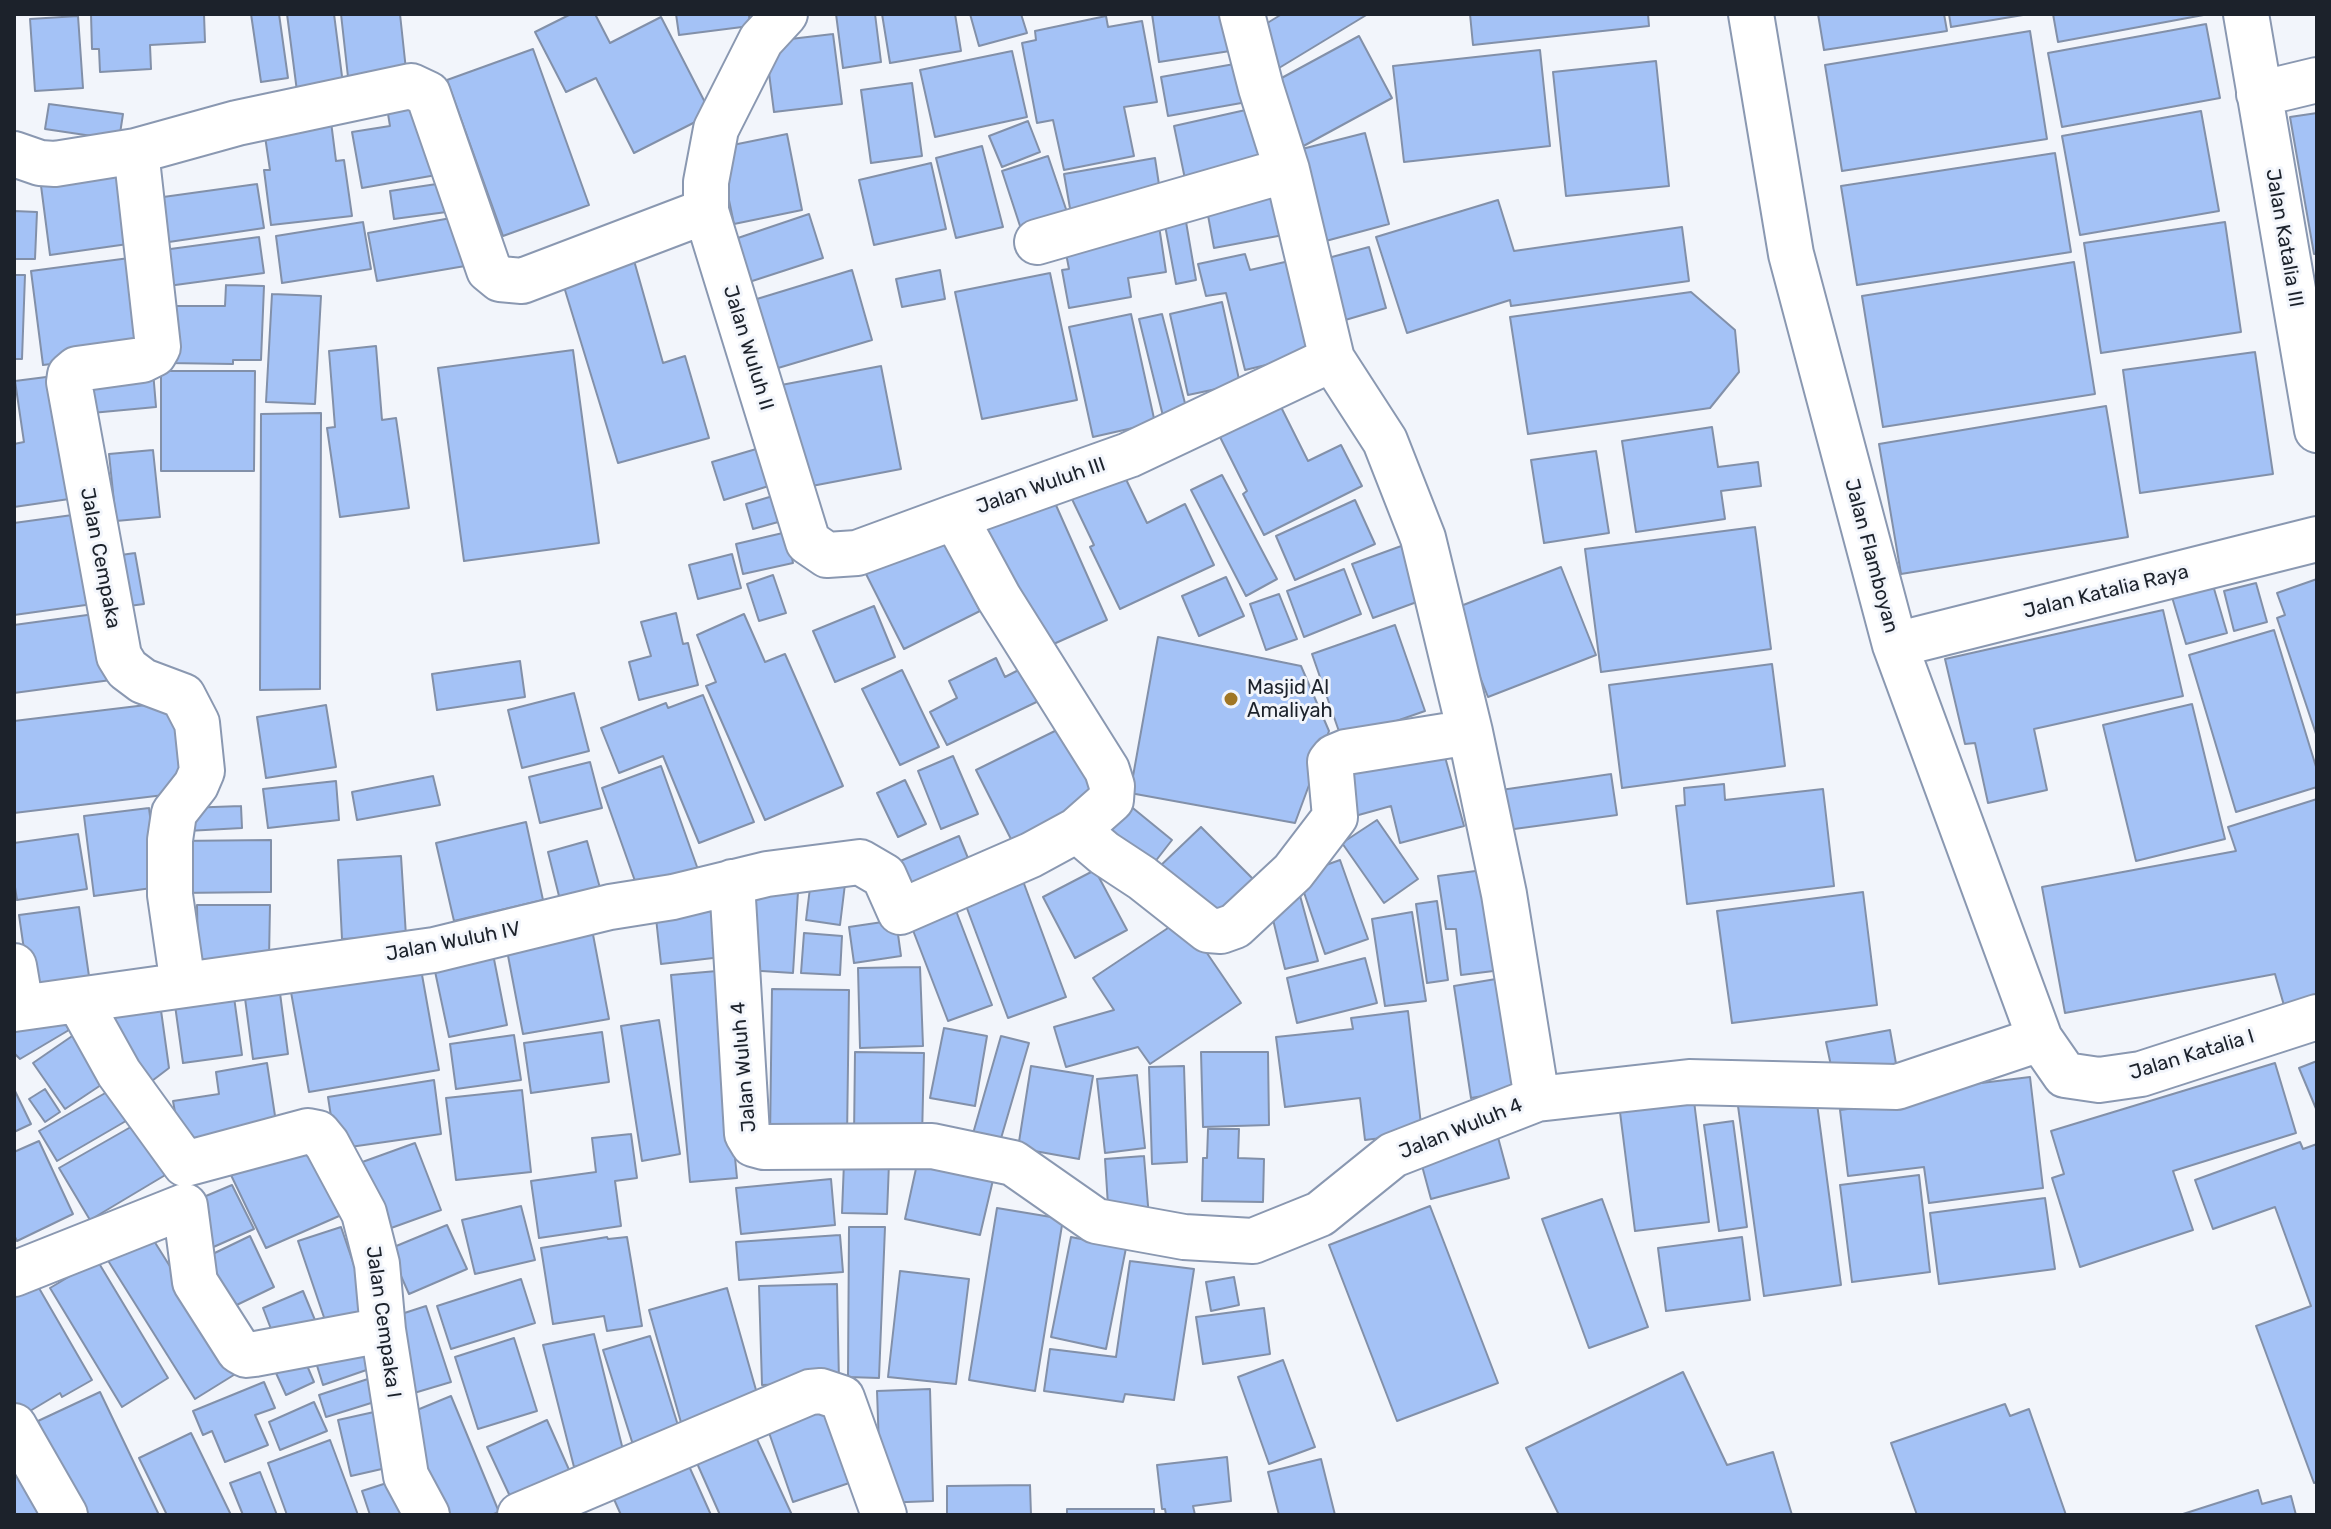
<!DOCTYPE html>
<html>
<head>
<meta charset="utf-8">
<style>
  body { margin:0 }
  #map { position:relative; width:2331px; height:1529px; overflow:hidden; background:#f2f5fb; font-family:Rubik,sans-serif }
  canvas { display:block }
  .frame { position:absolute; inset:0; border:16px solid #1c222b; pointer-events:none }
</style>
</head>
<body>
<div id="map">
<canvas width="2331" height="1529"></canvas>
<div class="frame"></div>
</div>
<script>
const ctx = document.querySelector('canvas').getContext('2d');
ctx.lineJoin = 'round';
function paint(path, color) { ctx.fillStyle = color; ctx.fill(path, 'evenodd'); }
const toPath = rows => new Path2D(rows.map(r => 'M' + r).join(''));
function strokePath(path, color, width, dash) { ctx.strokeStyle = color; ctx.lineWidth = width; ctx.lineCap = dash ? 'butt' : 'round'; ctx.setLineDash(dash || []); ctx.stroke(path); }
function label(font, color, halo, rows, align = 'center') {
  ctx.font = font + ' Rubik,sans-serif'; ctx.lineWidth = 6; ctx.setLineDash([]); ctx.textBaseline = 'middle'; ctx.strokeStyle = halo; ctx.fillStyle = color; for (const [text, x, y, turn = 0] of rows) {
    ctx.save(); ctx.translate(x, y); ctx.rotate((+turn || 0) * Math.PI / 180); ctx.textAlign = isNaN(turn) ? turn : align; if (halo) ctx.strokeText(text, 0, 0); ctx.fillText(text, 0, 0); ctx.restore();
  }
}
const building = toPath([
  [91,14,204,14,205,42,150,45,151,69,100,72,99,49,92,49,91,14],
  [251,14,279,14,288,78,261,82,251,14],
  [287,14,334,14,344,92,298,99,287,14],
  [341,14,400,14,406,70,348,77,341,14],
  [571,14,595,14,610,43,661,17,711,114,634,153,596,78,566,92,535,32,571,14],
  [676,14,749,14,750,26,679,35,676,14],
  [836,14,875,14,881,62,843,68,836,14],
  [882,14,955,14,961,51,890,63,882,14],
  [970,14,1021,14,1027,33,979,46,970,14],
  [1152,14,1224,14,1230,51,1159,62,1152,14],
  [1282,14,1368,14,1279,68,1256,30,1282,14],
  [1470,14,1648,14,1649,26,1473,45,1470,14],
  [1818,14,1944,14,1947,31,1824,50,1818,14],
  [1949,14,2029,14,1951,27,1949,14],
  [2053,14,2209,14,2058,42,2053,14],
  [78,16,83,88,35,91,30,19,78,16],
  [1106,16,1108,27,1142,21,1157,102,1124,107,1134,156,1064,170,1053,120,1037,123,1022,43,1036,40,1035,31,1106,16],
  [2206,24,2220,98,2062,127,2048,53,2206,24],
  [2030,31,2047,139,1842,171,1825,65,2030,31],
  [833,34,842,104,774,112,765,42,833,34],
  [1359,36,1392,98,1298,149,1265,87,1359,36],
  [533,49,589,205,503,236,447,80,533,49],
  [1540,50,1550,146,1404,162,1393,66,1540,50],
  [1012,51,1027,117,935,137,920,70,1012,51],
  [1656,61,1669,186,1566,196,1553,72,1656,61],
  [1240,63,1247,102,1168,116,1161,77,1240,63],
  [912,83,922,156,871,163,861,90,912,83],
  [49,104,123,114,119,140,45,129,49,104],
  [418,104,442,174,362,188,352,132,390,126,387,108,418,104],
  [1259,107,1271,161,1185,179,1174,126,1259,107],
  [2201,111,2219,211,2080,235,2062,136,2201,111],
  [2317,113,2317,254,2314,254,2290,117,2317,113],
  [330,114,336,161,344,160,352,216,271,225,264,170,270,170,263,123,330,114],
  [1028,121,1040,152,1002,167,989,136,1028,121],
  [1365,133,1389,224,1322,242,1298,150,1365,133],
  [787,134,802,210,734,224,718,148,787,134],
  [982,146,1003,227,956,238,936,158,982,146],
  [2055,153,2071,252,1857,285,1841,186,2055,153],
  [1048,156,1067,212,1021,229,1002,171,1048,156],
  [1155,158,1161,198,1071,214,1064,174,1155,158],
  [931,163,946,229,874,245,859,180,931,163],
  [125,168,135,243,50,255,40,178,125,168],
  [450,182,454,211,394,219,390,191,450,182],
  [1284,183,1294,233,1214,248,1205,199,1284,183],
  [257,184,264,228,162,243,156,198,257,184],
  [1498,200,1514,251,1682,227,1689,281,1511,306,1510,300,1407,333,1376,237,1498,200],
  [14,211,37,212,35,259,14,259,14,211],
  [809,214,823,258,743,284,729,241,809,214],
  [462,216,471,265,377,281,368,233,462,216],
  [1185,216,1196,280,1176,284,1164,220,1185,216],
  [363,222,371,269,282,283,276,236,363,222],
  [2225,222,2241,332,2101,353,2084,243,2225,222],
  [1159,226,1166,272,1128,278,1131,297,1069,308,1062,270,1069,269,1064,243,1159,226],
  [259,237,264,273,168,286,163,250,259,237],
  [1369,247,1386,308,1335,323,1317,261,1369,247],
  [1245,254,1250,270,1298,259,1321,352,1245,370,1226,293,1206,296,1198,264,1245,254],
  [137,257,150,352,43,365,31,271,137,257],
  [633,257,663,363,685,356,709,438,618,463,561,277,633,257],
  [2074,262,2095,394,1883,427,1862,296,2074,262],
  [852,270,872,340,768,371,747,302,852,270],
  [940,270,945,299,902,307,896,279,940,270],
  [1050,273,1077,400,982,419,955,292,1050,273],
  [14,275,25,275,22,359,14,359,14,275],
  [226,285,264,286,261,360,233,360,233,364,168,363,168,306,225,306,226,285],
  [1691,292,1735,330,1739,372,1710,408,1528,434,1510,317,1691,292],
  [272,294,321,296,315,404,266,402,272,294],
  [1222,302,1240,384,1188,395,1170,314,1222,302],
  [1131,314,1155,423,1093,437,1069,327,1131,314],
  [1162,314,1187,411,1163,416,1139,319,1162,314],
  [376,346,382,420,396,418,409,508,340,517,327,428,335,427,329,351,376,346],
  [573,350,599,543,464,561,438,368,573,350],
  [2255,352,2273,474,2140,493,2123,370,2255,352],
  [881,366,901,469,796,489,776,386,881,366],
  [153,371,156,407,81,414,79,379,153,371],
  [161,371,255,371,254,471,161,471,161,371],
  [54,376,83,497,14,507,14,444,24,442,15,381,54,376],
  [1277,399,1308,461,1341,445,1362,486,1264,535,1243,494,1247,491,1216,429,1277,399],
  [2106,406,2128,537,1901,574,1879,444,2106,406],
  [321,413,320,689,260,690,261,414,321,413],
  [1712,427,1718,467,1758,462,1761,486,1721,491,1725,519,1636,532,1622,441,1712,427],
  [763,447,775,484,724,500,712,462,763,447],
  [153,450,160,517,116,521,109,454,153,450],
  [1596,451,1609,533,1544,543,1531,460,1596,451],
  [1122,471,1147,523,1185,504,1214,565,1120,609,1090,547,1094,545,1070,495,1122,471],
  [1222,475,1277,579,1246,596,1191,490,1222,475],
  [783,493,789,519,753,529,746,504,783,493],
  [1051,494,1107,620,1038,651,982,525,1051,494],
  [1355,500,1375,544,1295,580,1276,536,1355,500],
  [87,513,100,603,14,615,14,523,87,513],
  [1755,527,1771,649,1601,672,1585,549,1755,527],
  [787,532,793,563,743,574,736,544,787,532],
  [941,534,980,611,904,649,865,572,941,534],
  [1404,545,1425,599,1373,618,1352,564,1404,545],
  [135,553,144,604,114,608,107,557,135,553],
  [732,554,741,588,698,599,689,565,732,554],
  [1561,567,1596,655,1488,697,1453,609,1561,567],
  [1344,569,1361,614,1304,637,1287,591,1344,569],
  [773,575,786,613,759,621,747,584,773,575],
  [2210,575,2227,633,2186,644,2169,587,2210,575],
  [1226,577,1244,616,1199,636,1182,596,1226,577],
  [2317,579,2317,737,2277,618,2285,615,2277,593,2317,579],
  [2256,583,2267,622,2234,631,2224,591,2256,583],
  [1279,594,1297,639,1266,650,1250,604,1279,594],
  [874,606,895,657,835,682,813,631,874,606],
  [2163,610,2183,696,2034,729,2047,790,1988,803,1975,743,1965,744,1945,659,2163,610],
  [102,613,111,680,14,693,14,625,102,613],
  [676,613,683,644,688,643,698,685,639,700,629,662,651,656,641,622,676,613],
  [744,614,765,662,785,654,843,786,765,820,706,686,716,682,697,635,744,614],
  [1395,625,1425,711,1342,740,1312,654,1395,625],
  [2274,630,2317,770,2317,787,2236,812,2189,655,2274,630],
  [1158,637,1301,666,1329,731,1295,823,1130,793,1158,637],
  [996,658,1005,677,1032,663,1049,696,947,745,930,712,957,698,949,681,996,658],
  [520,661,525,697,437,710,432,674,520,661],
  [1772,664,1785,766,1622,788,1609,685,1772,664],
  [902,670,939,747,900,765,862,689,902,670],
  [574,693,589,751,522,768,508,710,574,693],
  [703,695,754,822,699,843,663,756,619,773,601,728,666,703,668,708,703,695],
  [179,701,189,792,14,813,14,721,179,701],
  [2192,704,2225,839,2136,861,2103,725,2192,704],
  [326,705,336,767,266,778,257,717,326,705],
  [1065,726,1104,803,1015,847,976,770,1065,726],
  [1442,746,1464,826,1400,843,1391,806,1355,816,1342,762,1442,746],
  [953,756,978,814,941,829,918,771,953,756],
  [590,762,602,808,540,823,529,777,590,762],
  [661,766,701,878,641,898,602,788,661,766],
  [1611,774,1617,815,1507,830,1501,790,1611,774],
  [433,776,440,805,357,820,352,792,433,776],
  [905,780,926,824,898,837,877,793,905,780],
  [336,781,339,820,268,828,263,789,336,781],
  [1724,784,1725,800,1823,789,1834,886,1687,904,1676,806,1685,805,1684,788,1724,784],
  [2317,799,2317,1000,2285,1009,2275,974,2065,1013,2042,887,2236,851,2228,827,2317,799],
  [1123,800,1172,840,1147,872,1098,833,1123,800],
  [241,806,242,828,187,831,186,808,241,806],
  [149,808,159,887,94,896,84,816,149,808],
  [1377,820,1418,879,1384,903,1342,843,1377,820],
  [526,822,543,900,454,921,436,843,526,822],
  [1201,827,1258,884,1216,926,1158,868,1201,827],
  [78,834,87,889,17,900,14,881,14,843,78,834],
  [959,836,972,868,913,895,898,862,959,836],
  [271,840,271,892,176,893,175,841,271,840],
  [587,841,600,888,560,900,548,852,587,841],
  [401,856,406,936,342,939,338,860,401,856],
  [1340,860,1368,939,1325,954,1298,875,1340,860],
  [1095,870,1127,930,1075,958,1043,897,1095,870],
  [1483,870,1510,969,1461,975,1456,929,1446,929,1438,876,1483,870],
  [811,880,845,884,840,925,806,920,811,880],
  [1023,881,1066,997,1008,1018,965,903,1023,881],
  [750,890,798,892,793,973,746,970,750,890],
  [1299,892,1318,961,1285,969,1268,899,1299,892],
  [1863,892,1877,1005,1732,1023,1717,911,1863,892],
  [1437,901,1448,980,1427,983,1416,904,1437,901],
  [716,902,722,957,661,964,655,909,716,902],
  [953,903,992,1005,948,1021,909,920,953,903],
  [197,905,270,905,269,959,198,959,197,905],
  [79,907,91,990,31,998,19,915,79,907],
  [1412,912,1426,1001,1385,1006,1372,919,1412,912],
  [1183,918,1241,1003,1150,1064,1138,1047,1066,1067,1054,1027,1114,1010,1093,978,1183,918],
  [896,920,901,956,854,963,849,927,896,920],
  [591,924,609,1019,523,1034,505,940,591,924],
  [804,933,842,936,840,975,801,973,804,933],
  [492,949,507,1025,449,1037,433,962,492,949],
  [419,958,439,1070,309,1092,289,981,419,958],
  [1365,958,1377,1003,1297,1023,1287,978,1365,958],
  [920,967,923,1046,860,1048,858,968,920,967],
  [717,971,737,1178,690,1182,671,975,717,971],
  [1508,977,1525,1089,1471,1098,1454,986,1508,977],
  [278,978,288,1054,253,1059,243,983,278,978],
  [772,989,849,990,847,1139,770,1139,772,989],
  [233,990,242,1055,183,1063,174,998,233,990],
  [159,996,169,1068,144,1087,90,1012,159,996],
  [58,1011,69,1030,20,1059,14,1053,14,1019,58,1011],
  [1408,1011,1422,1133,1365,1140,1360,1098,1285,1107,1276,1037,1353,1029,1351,1018,1408,1011],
  [659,1020,680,1154,642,1161,621,1026,659,1020],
  [944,1028,987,1036,975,1106,930,1098,944,1028],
  [1890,1030,1897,1069,1834,1080,1826,1042,1890,1030],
  [78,1032,110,1079,65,1109,33,1063,78,1032],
  [602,1032,609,1082,531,1093,524,1043,602,1032],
  [514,1035,521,1080,456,1089,450,1044,514,1035],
  [1001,1036,1029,1043,997,1152,970,1144,1001,1036],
  [855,1052,924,1053,922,1138,854,1137,855,1052],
  [1201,1052,1268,1052,1269,1125,1203,1127,1201,1052],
  [2317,1061,2317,1111,2299,1068,2317,1061],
  [267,1063,277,1129,182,1151,173,1101,219,1094,216,1072,267,1063],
  [2275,1063,2296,1133,2173,1171,2193,1230,2080,1267,2052,1178,2064,1174,2051,1131,2275,1063],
  [1031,1066,1093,1076,1079,1159,1018,1148,1031,1066],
  [1184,1066,1187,1162,1152,1164,1149,1067,1184,1066],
  [1137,1075,1145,1148,1105,1153,1097,1079,1137,1075],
  [2030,1077,2043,1188,1929,1203,1924,1167,1848,1176,1840,1110,1917,1100,1916,1091,2030,1077],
  [434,1080,441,1134,336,1149,328,1097,434,1080],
  [121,1084,138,1114,57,1161,39,1131,121,1084],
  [14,1089,31,1124,14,1132,14,1089],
  [45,1089,60,1112,45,1122,29,1099,45,1089],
  [522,1090,531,1172,456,1180,446,1098,522,1090],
  [1816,1096,1841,1285,1764,1296,1738,1106,1816,1096],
  [1694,1101,1709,1222,1635,1231,1620,1112,1694,1101],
  [143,1120,172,1171,90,1220,59,1168,143,1120],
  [1733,1121,1747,1227,1719,1231,1704,1125,1733,1121],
  [1208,1129,1239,1129,1238,1158,1264,1159,1263,1202,1202,1201,1203,1158,1207,1158,1208,1129],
  [1496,1130,1509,1178,1431,1199,1418,1151,1496,1130],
  [631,1134,637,1178,615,1181,621,1226,539,1238,531,1181,596,1172,592,1138,631,1134],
  [312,1137,346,1213,266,1248,230,1173,312,1137],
  [39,1141,73,1214,17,1241,14,1235,14,1152,39,1141],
  [2300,1142,2303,1149,2317,1144,2317,1482,2314,1483,2256,1326,2311,1306,2275,1207,2213,1229,2195,1180,2300,1142],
  [415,1143,441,1210,380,1232,354,1165,415,1143],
  [1144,1156,1149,1218,1109,1221,1105,1159,1144,1156],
  [844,1162,889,1163,887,1214,842,1213,844,1162],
  [917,1164,993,1180,980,1235,905,1219,917,1164],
  [1919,1175,1930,1272,1852,1282,1840,1185,1919,1175],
  [831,1179,835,1225,741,1234,736,1188,831,1179],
  [232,1185,254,1229,209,1249,187,1204,232,1185],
  [2045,1198,2055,1269,1939,1284,1930,1213,2045,1198],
  [1602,1199,1648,1327,1589,1348,1542,1219,1602,1199],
  [521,1206,535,1260,475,1274,462,1220,521,1206],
  [1430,1206,1498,1383,1397,1421,1329,1245,1430,1206],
  [997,1208,1063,1219,1035,1391,969,1380,997,1208],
  [144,1225,237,1373,195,1399,102,1251,144,1225],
  [447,1225,467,1269,409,1294,389,1249,447,1225],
  [341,1227,373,1321,330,1335,298,1241,341,1227],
  [849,1227,885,1227,879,1378,848,1377,849,1227],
  [840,1235,843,1272,739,1280,736,1242,840,1235],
  [250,1236,274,1287,220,1313,196,1262,250,1236],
  [607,1237,608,1239,627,1237,642,1326,607,1331,604,1316,553,1324,541,1248,607,1237],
  [1071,1237,1126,1248,1106,1349,1051,1337,1071,1237],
  [1742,1237,1750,1300,1666,1311,1658,1248,1742,1237],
  [97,1260,168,1378,122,1407,50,1288,97,1260],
  [1130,1261,1194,1269,1174,1400,1125,1394,1123,1402,1044,1391,1050,1349,1116,1357,1130,1261],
  [900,1271,969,1279,956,1384,888,1377,900,1271],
  [32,1276,92,1380,62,1397,60,1393,20,1417,14,1405,14,1286,32,1276],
  [1234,1277,1239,1305,1211,1311,1206,1282,1234,1277],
  [521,1279,535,1323,451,1349,437,1306,521,1279],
  [837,1284,839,1382,762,1385,759,1286,837,1284],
  [727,1288,760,1404,682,1426,649,1310,727,1288],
  [303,1291,317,1325,276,1342,263,1308,303,1291],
  [426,1306,451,1382,414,1393,389,1318,426,1306],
  [1264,1308,1270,1354,1203,1364,1196,1317,1264,1308],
  [594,1334,624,1454,574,1467,543,1345,594,1334],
  [650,1336,681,1435,634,1448,603,1350,650,1336],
  [514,1338,537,1411,478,1429,455,1357,514,1338],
  [368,1339,378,1366,323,1385,314,1356,368,1339],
  [300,1349,314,1382,286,1395,271,1362,300,1349],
  [1283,1360,1315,1447,1269,1464,1238,1377,1283,1360],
  [1683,1372,1727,1465,1773,1452,1792,1515,1559,1515,1526,1448,1683,1372],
  [377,1376,384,1399,326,1417,319,1395,377,1376],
  [264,1382,275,1408,255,1415,268,1445,225,1462,212,1431,203,1435,193,1411,264,1382],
  [930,1389,933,1501,881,1503,877,1391,930,1389],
  [100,1392,159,1515,78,1515,38,1421,100,1392],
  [451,1396,499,1512,491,1515,439,1515,400,1417,451,1396],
  [314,1402,327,1431,280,1450,269,1422,314,1402],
  [831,1403,858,1480,793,1502,766,1424,831,1403],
  [2005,1404,2010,1416,2029,1409,2066,1515,1917,1515,1891,1443,2005,1404],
  [383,1410,395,1466,351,1476,338,1420,383,1410],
  [547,1420,574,1481,515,1507,487,1447,547,1420],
  [191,1433,231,1515,167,1515,139,1458,191,1433],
  [755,1435,792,1515,720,1515,696,1461,755,1435],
  [330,1440,358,1515,287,1515,268,1463,330,1440],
  [684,1455,711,1515,621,1515,609,1488,684,1455],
  [1227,1457,1231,1501,1193,1506,1195,1515,1166,1515,1165,1509,1162,1509,1157,1465,1227,1457],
  [1321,1459,1335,1515,1279,1515,1268,1472,1321,1459],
  [14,1469,56,1515,14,1515,14,1469],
  [260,1472,277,1515,243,1515,230,1483,260,1472],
  [396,1480,407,1515,370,1515,362,1491,396,1480],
  [1030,1485,1031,1515,947,1515,947,1486,1030,1485],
  [2258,1490,2262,1504,2291,1496,2296,1515,2183,1514,2258,1490],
  [1067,1509,1154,1509,1154,1515,1067,1515,1067,1509]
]);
const minor = toPath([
  [785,14,761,40,716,129,706,182,706,211,808,542,827,555,857,553,955,517],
  [1242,14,1261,88,1287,170,1332,359,1385,441,1423,538,1470,732,1504,894,1537,1099],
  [1751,14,1791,254,1895,645,2040,1039,2065,1075,2099,1080,2141,1074,2317,1017],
  [2246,14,2317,430],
  [2259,94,2317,80],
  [136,151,158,347,154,354,142,360,77,369,70,375,69,382,119,656,127,669,143,681,183,696,197,723,202,771,196,785,174,813,170,840,170,895,183,985],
  [14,154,40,163,55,164,136,151,237,123,411,86,428,94,489,270,500,279,522,281,706,211],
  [1037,242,1287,170],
  [1895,645,2317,539],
  [1077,830,1104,853,1142,878,1208,930,1221,931,1235,926,1293,872,1335,817,1330,762,1334,757,1346,752,1470,732],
  [732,882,747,1134,753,1144,764,1147,932,1146,1013,1163,1096,1221,1184,1237,1253,1241,1320,1214,1393,1155,1537,1099,1689,1082,1897,1087,2040,1039],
  [14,966,21,1007],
  [79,1001,119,1073,185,1164,308,1131,318,1133,327,1144,364,1213,377,1264,383,1330,406,1476,427,1515],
  [14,1009,434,950,610,907,673,897,767,874,860,862,884,876,900,912,1031,855,1077,830,1111,800,1112,786,1107,770,999,598,955,517,1129,455,1332,359],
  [14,1274,185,1206,195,1282,239,1351,246,1355,255,1354,383,1330],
  [14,1426,65,1515],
  [520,1515,810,1392,821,1391,842,1398,884,1515]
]);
const markers = [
  [1231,699,8,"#a07625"]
];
const streetNames = [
  ["Jalan Katalia III",2284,238,80],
  ["Jalan Wuluh II",748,348,73],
  ["Jalan Wuluh III",1041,486,-19],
  ["Jalan Flamboyan",1871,556,75],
  ["Jalan Cempaka",100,558,79],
  ["Jalan Katalia Raya",2106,592,-14],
  ["Jalan Wuluh IV",453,942,-11],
  ["Jalan Katalia I",2192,1055,-17],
  ["Jalan Wuluh 4",744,1067,-95],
  ["Jalan Wuluh 4",1461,1129,-22],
  ["Jalan Cempaka I",383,1322,82]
];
const poiNames = [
  ["Masjid Al",1247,688],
  ["Amaliyah",1247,711]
];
paint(building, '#a4c2f6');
strokePath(building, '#8290a9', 2);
strokePath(minor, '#8a98b1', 48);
strokePath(minor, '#fff', 44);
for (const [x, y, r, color] of markers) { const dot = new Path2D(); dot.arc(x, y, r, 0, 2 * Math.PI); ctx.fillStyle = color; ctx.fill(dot); strokePath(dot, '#f2f5fb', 3); }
label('20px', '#1c222b', '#f2f5fb', streetNames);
label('20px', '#1c222b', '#f2f5fb', poiNames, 'left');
</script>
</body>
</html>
